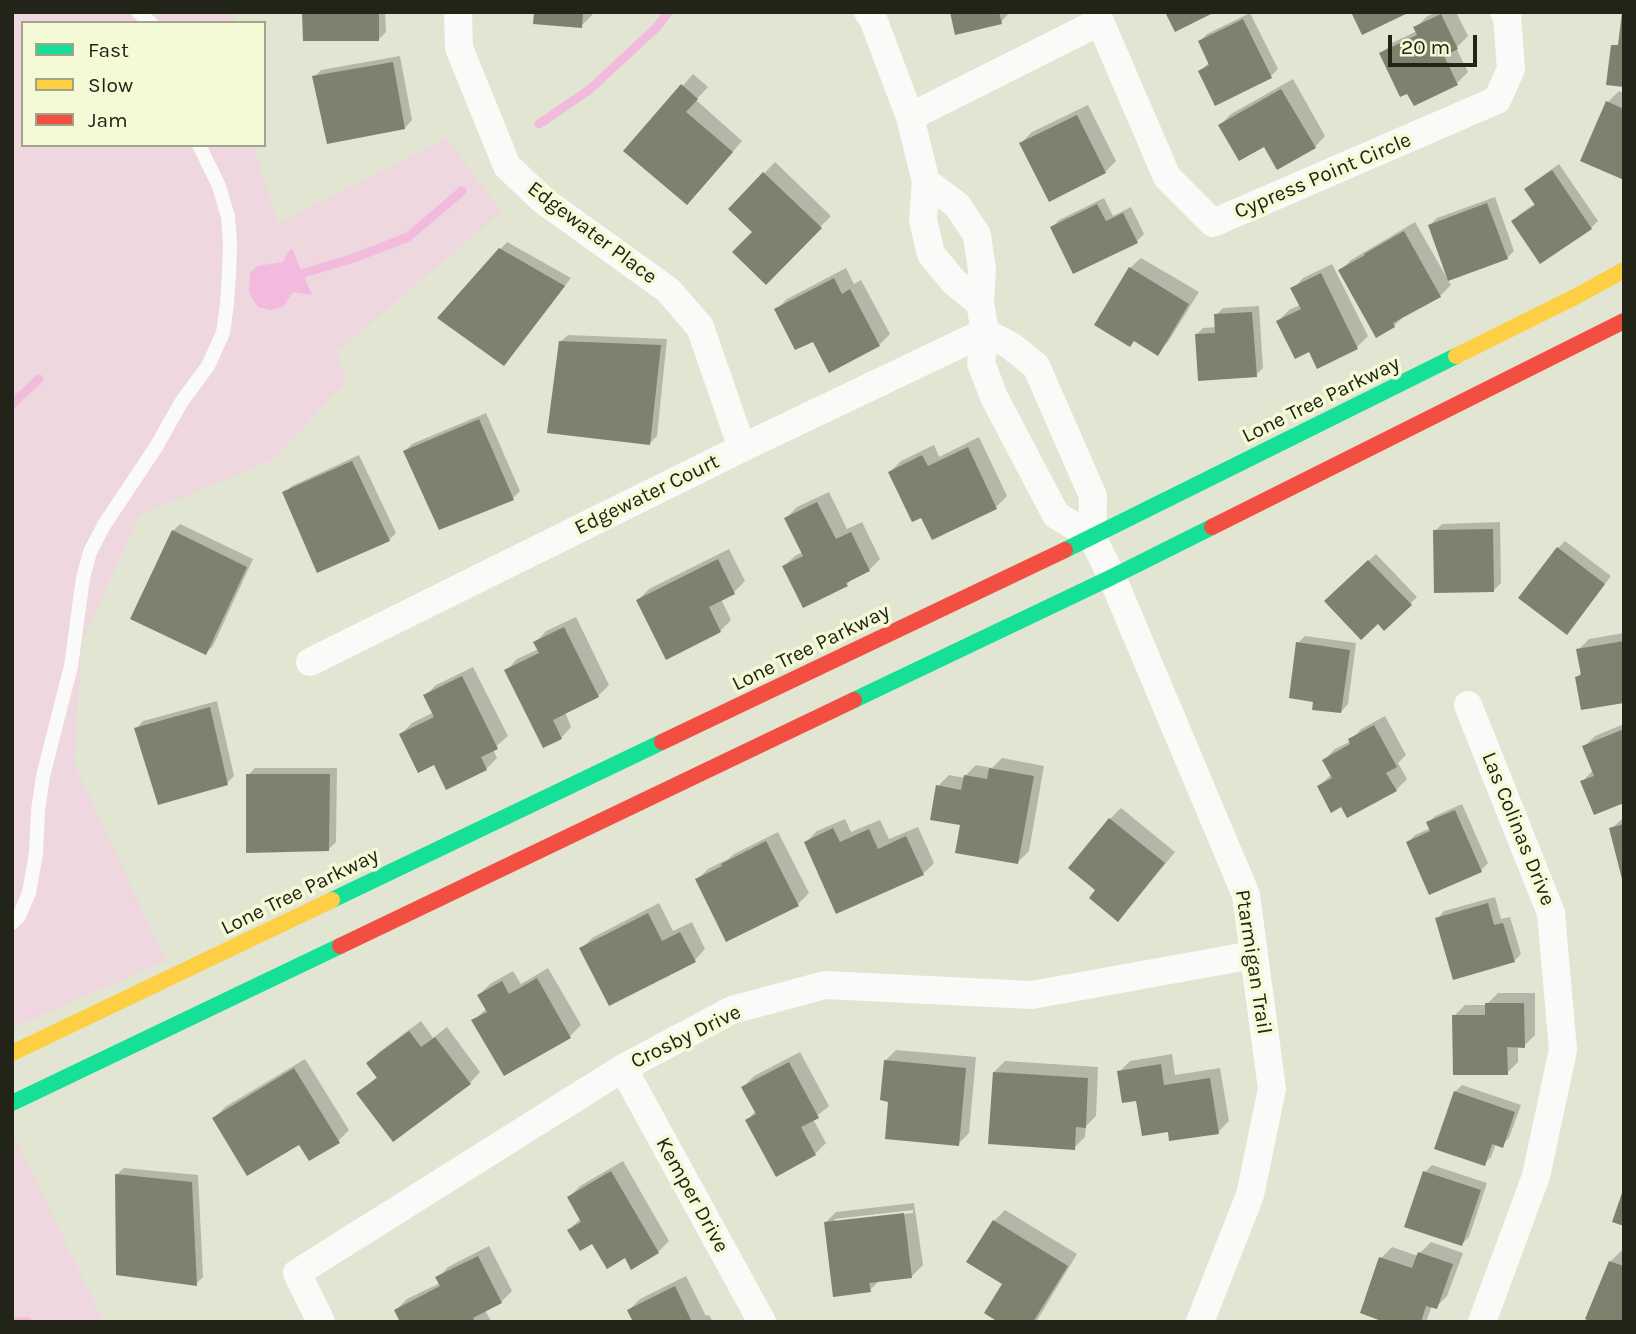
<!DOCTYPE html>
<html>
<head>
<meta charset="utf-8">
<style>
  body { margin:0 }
  #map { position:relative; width:1636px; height:1334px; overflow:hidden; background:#e1e5d1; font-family:Karla,sans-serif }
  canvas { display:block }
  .frame { position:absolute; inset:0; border:14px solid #222417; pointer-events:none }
  .legend { position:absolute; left:21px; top:21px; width:245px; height:126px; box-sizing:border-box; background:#f5fad6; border:2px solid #a1a48a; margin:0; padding:9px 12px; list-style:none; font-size:21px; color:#222417 }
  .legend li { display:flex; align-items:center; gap:14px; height:35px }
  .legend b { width:35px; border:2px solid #a1a48a }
  .scale { position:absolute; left:1388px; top:35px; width:89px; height:32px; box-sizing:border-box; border:4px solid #222417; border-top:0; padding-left:9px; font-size:21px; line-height:24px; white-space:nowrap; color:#222417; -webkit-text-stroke:5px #f5fad6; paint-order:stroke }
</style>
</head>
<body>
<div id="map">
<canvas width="1636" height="1334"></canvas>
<div class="frame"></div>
<ul class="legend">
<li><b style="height:9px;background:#16e098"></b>Fast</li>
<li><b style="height:9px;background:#ffcf43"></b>Slow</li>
<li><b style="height:9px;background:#f24e42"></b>Jam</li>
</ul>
<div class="scale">20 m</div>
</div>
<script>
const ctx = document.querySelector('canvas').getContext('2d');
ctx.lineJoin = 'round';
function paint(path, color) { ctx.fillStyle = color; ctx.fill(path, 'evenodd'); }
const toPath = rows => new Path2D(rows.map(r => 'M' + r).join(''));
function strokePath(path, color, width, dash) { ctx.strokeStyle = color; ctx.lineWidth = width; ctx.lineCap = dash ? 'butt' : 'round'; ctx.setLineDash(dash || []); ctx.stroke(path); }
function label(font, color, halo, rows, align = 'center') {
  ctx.font = font + ' Karla,sans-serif'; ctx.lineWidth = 7; ctx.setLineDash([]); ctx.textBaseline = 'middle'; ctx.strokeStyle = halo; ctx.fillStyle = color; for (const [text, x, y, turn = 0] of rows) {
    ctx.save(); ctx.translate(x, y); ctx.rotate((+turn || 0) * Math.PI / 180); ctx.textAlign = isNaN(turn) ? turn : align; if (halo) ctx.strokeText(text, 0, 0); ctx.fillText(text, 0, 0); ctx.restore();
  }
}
const green = toPath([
  [12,12,235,12,234,23,23,23,23,145,253,145,278,223,447,138,501,212,337,352,346,381,273,460,140,515,82,641,74,763,166,961,12,1028],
  [16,1140,104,1322,12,1322,12,1142]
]);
const water = toPath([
  [292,249,312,295,293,292,283,307,271,310,258,307,249,293,250,273,257,266,283,262,287,253]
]);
const shadow = toPath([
  [304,12,385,12,386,32,379,39],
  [536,12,592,12,592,15,581,26],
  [951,12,1010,12,1001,22],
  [1436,12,1456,12,1468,36,1456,48,1468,72,1457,83,1381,54,1392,43,1417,31,1416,28,1426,17],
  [1250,13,1278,69,1271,76,1200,71,1210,62,1200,41,1207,34],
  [400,56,412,120,405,128,314,77,321,70],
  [693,74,708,87,696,100,742,141,698,192,626,151],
  [1293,79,1325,136,1315,147,1265,144,1220,125,1231,114],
  [1619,91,1624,93,1624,178,1608,102],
  [1088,105,1116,161,1105,172,1021,143,1032,132],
  [775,162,831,216,766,282,754,232,730,209],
  [1559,164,1598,221,1591,228,1513,221,1520,214,1536,203,1526,189,1534,182],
  [1495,197,1514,251,1507,258,1447,279,1451,285,1440,296,1405,315,1394,326,1340,271,1351,260,1415,222,1447,278,1449,277,1430,225,1437,218],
  [1104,198,1113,216,1131,207,1144,234,1137,241,1052,227,1059,220],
  [507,242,571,278,510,357,439,317],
  [1141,258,1199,292,1168,342,1157,353,1130,268],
  [1332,264,1368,336,1357,347,1310,350,1278,321,1289,310,1300,305,1293,289,1303,278],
  [846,268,854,284,861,280,890,334,879,345,776,310,787,299],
  [1259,306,1263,368,1256,375,1196,335,1203,328,1216,327,1216,315,1223,308],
  [568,335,667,339,657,436,650,443,560,342],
  [486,413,520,491,513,498,405,451,412,444],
  [979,437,1007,496,996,507,933,538,922,516,890,472,901,461,934,445,939,457],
  [359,455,396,533,389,540,284,493,292,486],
  [829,492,847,529,862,522,880,559,869,570,855,577,847,584,803,606,784,566,795,556,803,552,786,518,797,507],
  [1500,522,1501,583,1494,590,1435,531,1442,524],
  [180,524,253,559,213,646,206,653,173,531],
  [1565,541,1611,576,1574,625,1558,548],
  [729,549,745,581,734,592,721,599,731,620,720,631,638,600,649,589],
  [1376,554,1417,597,1384,629,1378,622,1326,601],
  [576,617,609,685,598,696,565,712,571,727,561,738,507,670,517,659,539,649,536,642,546,631],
  [1624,633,1624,701,1577,677,1582,672,1578,650,1589,639],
  [1305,636,1356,643,1348,704,1341,712,1298,643],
  [473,667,508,736,493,749,497,758,486,769,435,762,401,734,412,723,434,712,425,696,436,685],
  [217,701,234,776,227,783,136,729,143,721],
  [1385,716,1406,755,1398,763,1407,779,1396,790,1342,805,1319,786,1332,774,1324,760,1335,749,1351,741,1361,729],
  [1624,724,1624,801,1582,782,1593,770,1584,747,1595,736],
  [1002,758,1044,766,1029,851,1018,862,938,786,949,775,965,778,965,776,976,765,992,768],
  [255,768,337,768,336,842,329,849,248,775],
  [1462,804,1488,863,1481,870,1408,842,1415,835,1431,828,1428,823,1435,816],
  [1121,808,1175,852,1129,908,1071,868,1110,819],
  [1624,817,1624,880,1611,829],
  [845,819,851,832,880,820,889,839,918,827,934,863,923,874,806,842,817,831],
  [778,832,809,893,798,904,697,880,708,869,728,859,734,854],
  [1495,897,1501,919,1510,917,1521,954,1514,961,1437,919,1444,911],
  [659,903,673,931,692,922,705,949,695,960,581,949,592,938],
  [548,968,581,1025,570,1036,504,1074,473,1021,487,1008,479,995,490,984,513,971,521,984],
  [1498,993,1535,993,1535,1035,1524,1046,1518,1046,1518,1062,1507,1073,1454,1016,1465,1005,1486,1005],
  [421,1021,433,1038,447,1027,480,1072,470,1083,358,1093,378,1076,368,1063,379,1052],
  [896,1050,976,1057,969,1133,958,1144,890,1100,885,1061],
  [800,1052,829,1106,813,1119,826,1143,815,1154,747,1120,756,1111,743,1087,754,1076],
  [1172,1054,1175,1075,1220,1068,1229,1121,1218,1132,1170,1130,1138,1099,1119,1072,1130,1061],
  [305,1059,349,1130,338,1141,299,1143,214,1118,225,1107],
  [1005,1061,1098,1067,1096,1116,1086,1126,1085,1137,1074,1148,994,1072],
  [1462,1085,1521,1105,1509,1138,1502,1145,1496,1143,1491,1157,1484,1164,1455,1092],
  [623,1161,669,1241,658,1252,625,1255,569,1230,581,1218,569,1197,580,1186],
  [1432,1165,1487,1183,1469,1237,1462,1244,1425,1172],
  [124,1168,198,1175,203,1277,196,1284,116,1175],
  [914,1203,923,1265,912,1276,880,1280,870,1290,825,1223,836,1212],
  [913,1210,913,1213,835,1222,835,1219],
  [1005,1210,1077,1254,1036,1322,1002,1322,1004,1284,994,1221],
  [1431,1242,1463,1253,1447,1296,1436,1307,1432,1306,1426,1322,1389,1322,1381,1258,1392,1247,1418,1256,1420,1253],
  [489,1246,512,1291,501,1302,485,1310,491,1321,490,1322,402,1322,396,1310,407,1299,440,1283,438,1278,448,1267],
  [1621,1251,1624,1251,1624,1322,1587,1318,1611,1261],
  [686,1276,706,1316,709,1315,713,1322,635,1322,629,1310,640,1299]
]);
const stream = toPath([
  [539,124,589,90,657,27,668,12],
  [291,277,354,258,408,237,462,191],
  [12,404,39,379],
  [12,1322,28,1322]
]);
const building = toPath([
  [302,12,379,12,379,41,303,41],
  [534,12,583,12,582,28,533,24],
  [950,12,999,12,1002,24,955,35],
  [1165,12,1215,12,1175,32],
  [1351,12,1410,12,1362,35],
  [1622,12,1624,12,1624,87,1606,85,1611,45,1618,45],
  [1441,14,1458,49,1444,56,1458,85,1414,106,1407,94,1400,97,1379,53,1417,35,1413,27],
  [1243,19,1272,78,1215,106,1198,71,1209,65,1198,41],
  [393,62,405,129,327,144,312,76],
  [681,84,698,99,686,112,733,152,687,205,623,151],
  [1281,89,1316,148,1277,170,1264,147,1239,161,1218,125],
  [1606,101,1624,109,1624,180,1580,161],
  [1077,115,1106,173,1049,202,1019,143],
  [1552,170,1592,229,1540,264,1511,221,1535,205,1524,189],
  [763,172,822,228,766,285,732,252,752,232,728,209],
  [1487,203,1508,259,1448,281,1428,225],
  [1097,204,1106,221,1123,213,1138,243,1073,274,1050,227],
  [1404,231,1441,297,1393,323,1395,327,1376,338,1338,270,1365,255,1364,254],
  [499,248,565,286,504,366,437,318],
  [1129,267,1189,304,1158,356,1134,341,1130,347,1094,325],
  [1321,273,1358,349,1317,369,1309,352,1295,359,1276,321,1301,309,1290,288],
  [834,278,842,294,850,289,880,346,829,373,813,342,795,350,774,309],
  [1252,312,1257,377,1198,381,1195,334,1215,333,1214,314],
  [559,341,661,345,650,445,547,433],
  [479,419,514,500,439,530,403,451],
  [968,447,997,509,932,540,921,518,912,522,888,472,922,455,928,466],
  [352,461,390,541,317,573,282,492],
  [817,502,836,539,851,532,870,571,846,583,848,586,803,608,782,566,803,556,784,518],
  [1493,529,1494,592,1434,593,1433,530],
  [172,530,247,567,206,655,130,619],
  [1557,547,1605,584,1567,635,1518,598],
  [718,559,735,594,709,607,721,632,666,660,636,600],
  [1368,560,1412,605,1384,631,1378,624,1361,640,1324,601],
  [564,627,599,697,553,720,562,739,543,748,504,670,539,653,533,642],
  [1624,641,1624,703,1581,710,1575,677,1581,675,1576,649],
  [1296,642,1350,650,1341,713,1312,710,1313,702,1289,698],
  [462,676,498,749,481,757,487,770,446,790,434,765,418,773,399,734,434,717,423,695],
  [210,707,228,785,158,805,134,728],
  [1374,725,1397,767,1386,773,1397,791,1347,818,1341,807,1331,813,1317,786,1332,778,1322,760,1350,744,1348,739],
  [1624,729,1624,803,1594,815,1580,781,1594,776,1582,746],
  [989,768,1034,776,1018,864,955,853,960,825,930,820,936,785,961,790,964,775,987,779],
  [246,774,330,774,329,851,246,853],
  [1455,810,1482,872,1429,895,1406,842,1430,831,1426,822],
  [1109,818,1165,863,1118,922,1089,898,1095,890,1068,868],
  [1624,824,1624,883,1623,883,1609,828],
  [833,828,840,842,869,829,878,849,906,836,924,875,836,914,804,842],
  [766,841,799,906,726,942,695,879,722,866,721,864],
  [1488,903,1494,925,1503,923,1515,962,1453,980,1435,918],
  [648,913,662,941,680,932,696,962,609,1006,579,948],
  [537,978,571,1038,504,1076,471,1020,487,1012,477,995,502,981,509,994],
  [1485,1003,1524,1003,1525,1048,1507,1047,1508,1075,1453,1075,1452,1015,1485,1015],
  [409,1031,421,1047,435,1037,471,1084,393,1142,356,1093,377,1078,366,1063],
  [884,1060,966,1068,959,1146,885,1139,888,1102,880,1100],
  [789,1062,819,1118,801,1127,816,1155,776,1177,745,1120,756,1114,741,1087],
  [1161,1064,1164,1085,1210,1078,1219,1134,1169,1141,1168,1132,1142,1136,1136,1101,1122,1103,1117,1071],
  [294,1068,340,1143,309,1161,299,1145,247,1176,212,1118],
  [993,1072,1088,1078,1086,1128,1076,1127,1075,1150,988,1144],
  [1454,1091,1515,1112,1503,1148,1492,1144,1485,1166,1434,1149],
  [611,1171,659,1253,631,1270,625,1258,607,1269,592,1244,580,1251,567,1230,581,1222,567,1197],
  [1423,1171,1481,1190,1462,1246,1404,1227],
  [115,1174,192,1182,197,1286,116,1275],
  [1623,1190,1624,1190,1624,1226,1612,1222],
  [904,1213,912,1278,869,1283,871,1292,833,1297,824,1222],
  [993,1220,1068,1266,1033,1322,998,1322,984,1313,1002,1284,966,1262],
  [1418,1252,1453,1264,1437,1309,1426,1306,1421,1322,1384,1322,1360,1313,1379,1257,1412,1268],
  [478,1256,502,1303,473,1318,475,1322,400,1322,394,1310,440,1286,435,1277],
  [1609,1261,1624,1266,1624,1322,1591,1322,1585,1319],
  [675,1286,692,1322,633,1322,627,1310]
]);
const lane = toPath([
  [138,12,151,23],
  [12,923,19,916,29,893,36,853,38,811,43,776,71,666,83,578,90,552,104,525,156,447,182,401,208,366,223,333,227,304,229,274,230,243,228,217,219,186,199,145]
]);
const street = toPath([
  [458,12,459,48,507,166,544,201,668,290,700,327,742,448],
  [868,12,873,19,910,117,926,182,923,220,931,254,954,282,980,303],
  [1096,12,1167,177,1213,223,1497,100,1511,69,1507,16,1504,12],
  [910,117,1099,22],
  [926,182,957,205,977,235,982,270,980,303,985,332,981,363,994,397,1056,515,1092,537],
  [985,332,1011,346,1036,366,1093,496,1092,537,1112,577,1246,895,1272,1089,1250,1195,1200,1322],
  [310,662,742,448,985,332],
  [1468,705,1551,913,1563,1050,1536,1176,1482,1322],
  [623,1068,762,1322],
  [321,1322,297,1273,623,1068,732,1010,825,985,1032,995,1253,955]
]);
const fast = toPath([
  [1065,550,1456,356],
  [854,700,1112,577,1212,527],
  [332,900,662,742],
  [12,1103,340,946]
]);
const slow = toPath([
  [1456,356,1577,296,1624,270],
  [12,1053,332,900]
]);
const jam = toPath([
  [1212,527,1624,321],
  [662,742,1065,550],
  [340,946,854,700]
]);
const streetNames = [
  ["Cypress Point Circle",1323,176,-23],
  ["Edgewater Place",592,233,37],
  ["Lone Tree Parkway",1321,400,-26],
  ["Edgewater Court",647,495,-26],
  ["Lone Tree Parkway",811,648,-26],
  ["Las Colinas Drive",1518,829,68],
  ["Lone Tree Parkway",300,892,-26],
  ["Ptarmigan Trail",1253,962,81],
  ["Crosby Drive",686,1037,-26],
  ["Kemper Drive",692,1195,61]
];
paint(green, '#eed7df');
paint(water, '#f2bbde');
paint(shadow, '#0003');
strokePath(stream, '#f2bbde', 9);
paint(building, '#7f816f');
strokePath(lane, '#fafbf8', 14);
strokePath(street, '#fafbf8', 28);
strokePath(fast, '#16e098', 16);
strokePath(slow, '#ffcf43', 16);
strokePath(jam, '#f24e42', 16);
label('21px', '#222417', '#f5fad6', streetNames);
</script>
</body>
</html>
